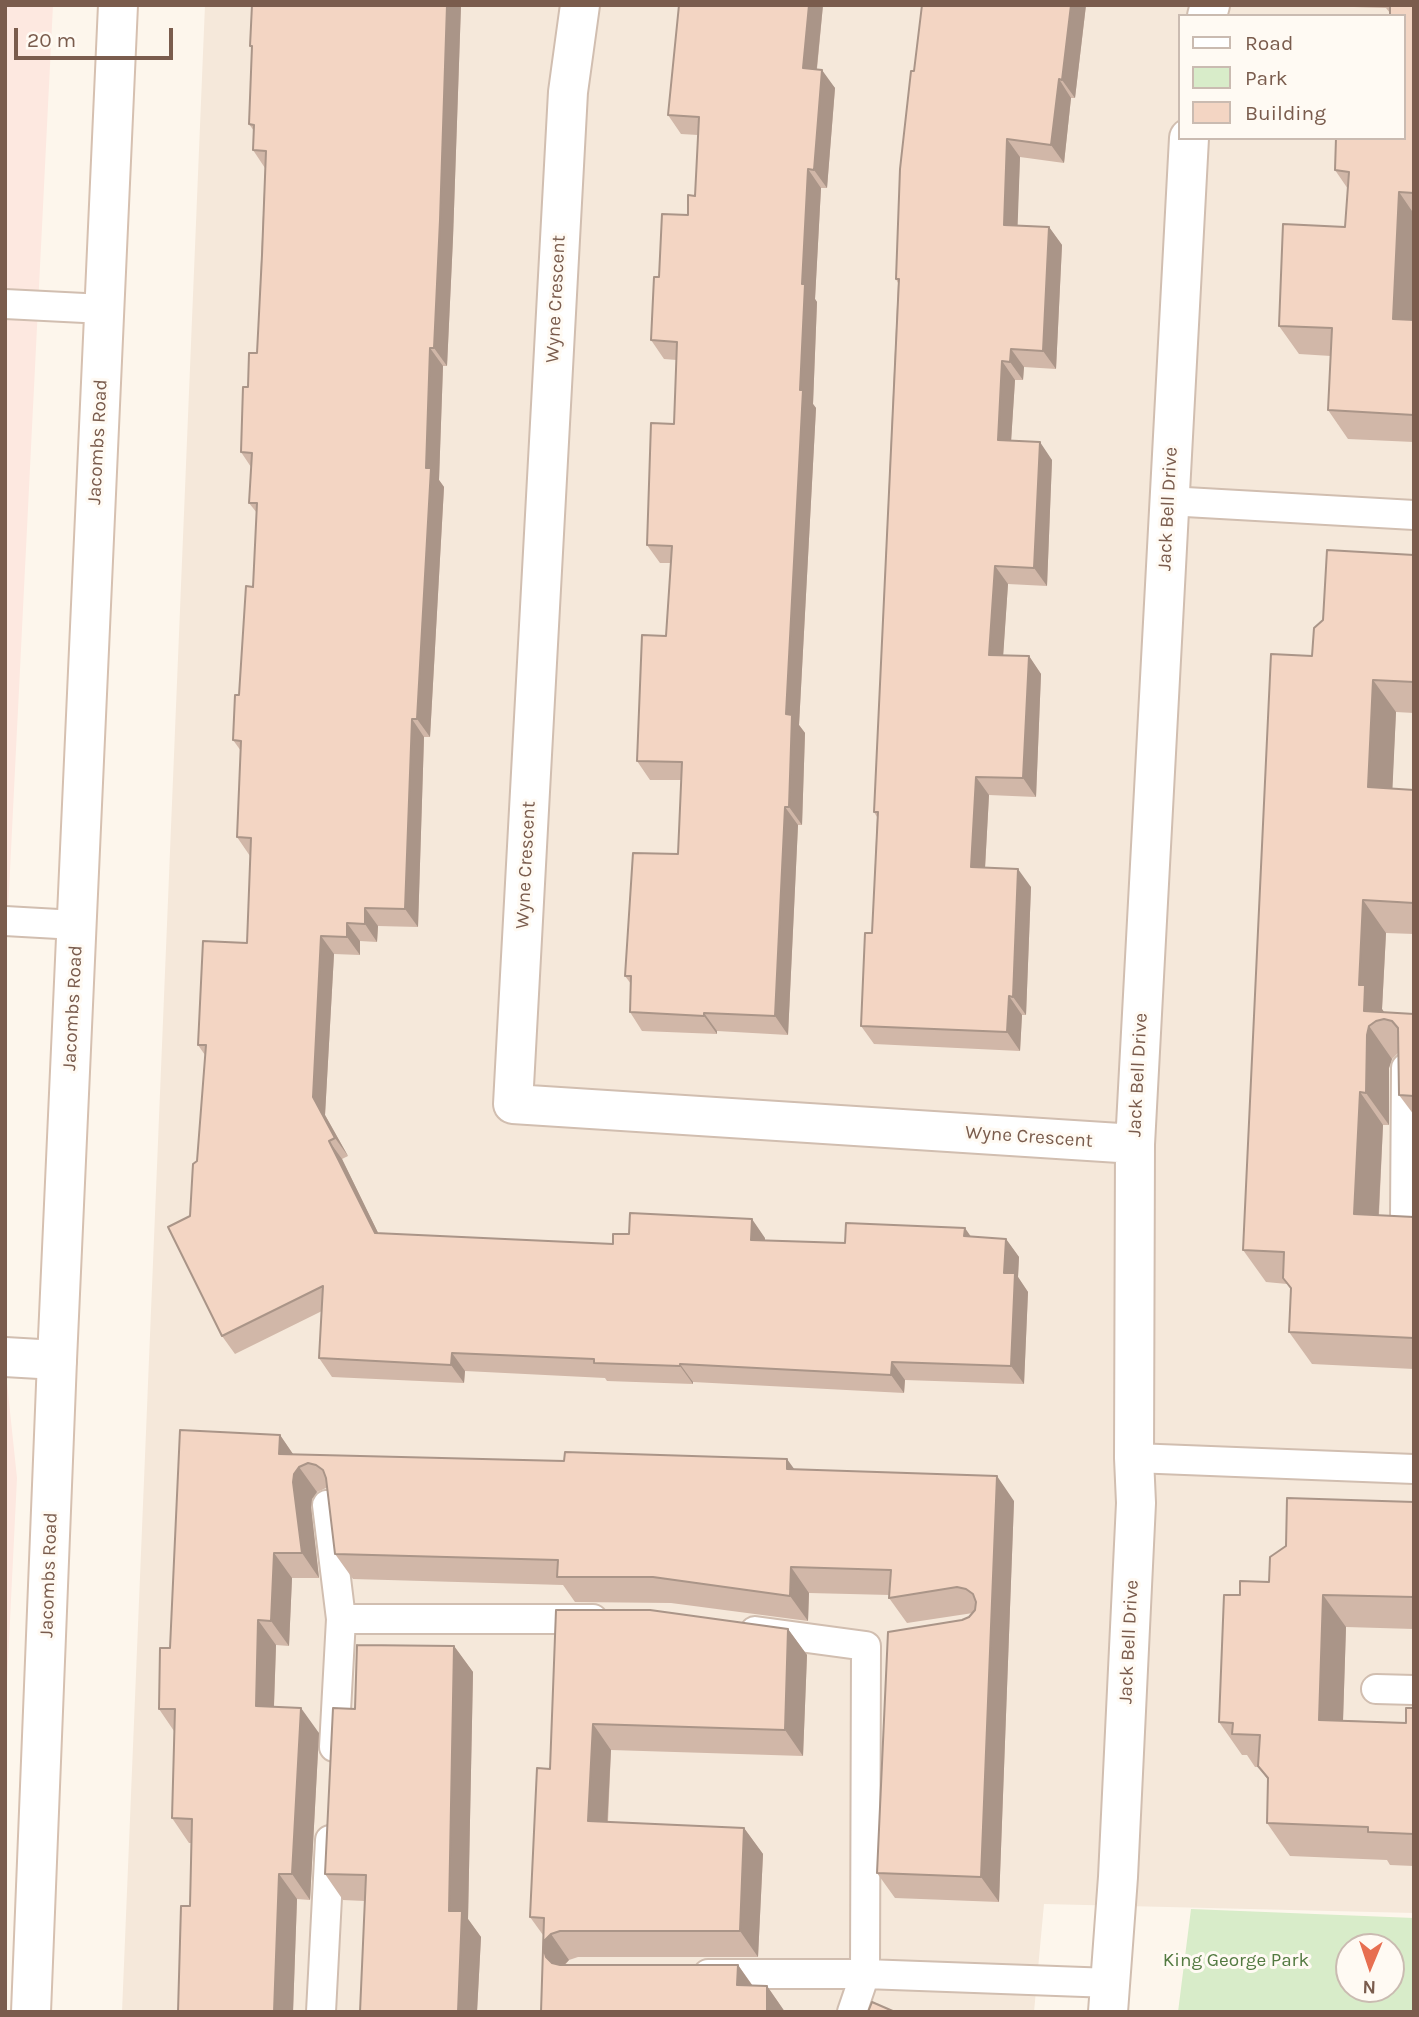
<!DOCTYPE html>
<html>
<head>
<meta charset="utf-8">
<style>
  body { margin:0 }
  #map { position:relative; width:1419px; height:2017px; overflow:hidden; background:#fdf6ec; font-family:Karla,sans-serif }
  canvas { display:block }
  .frame { position:absolute; inset:0; border:7px solid #7a5c4d; pointer-events:none }
  .legend { position:absolute; left:1178px; top:14px; width:228px; height:126px; box-sizing:border-box; background:#fffaf3; border:2px solid #cabbb1; margin:0; padding:9px 12px; list-style:none; font-size:21px; color:#7a5c4d }
  .legend li { display:flex; align-items:center; gap:14px; height:35px }
  .legend b { width:35px; border:2px solid #cabbb1 }
  .north { position:absolute; left:1335px; top:1933px; width:70px; height:70px; box-sizing:border-box; background:#fffaf3; border:2px solid #cabbb1; border-radius:50%; rotate:182deg; font-size:19px; font-weight:700; line-height:28px; text-align:center; color:#7a5c4d }
  .north::after { content:''; display:block; margin:auto; width:24px; height:32px; background:#e76f51; clip-path:polygon(50% 0,100% 100%,50% 72%,0 100%) }
  .scale { position:absolute; left:14px; top:28px; width:159px; height:32px; box-sizing:border-box; border:4px solid #7a5c4d; border-top:0; padding-left:9px; font-size:21px; line-height:24px; white-space:nowrap; color:#7a5c4d; -webkit-text-stroke:5px #fffaf3; paint-order:stroke }
</style>
</head>
<body>
<div id="map">
<canvas width="1419" height="2017"></canvas>
<div class="frame"></div>
<ul class="legend">
<li><b style="height:9px;background:#fff"></b>Road</li>
<li><b style="height:19px;background:#d8ecc9"></b>Park</li>
<li><b style="height:19px;background:#f3d5c3"></b>Building</li>
</ul>
<div class="north">N</div>
<div class="scale">20 m</div>
</div>
<script>
const ctx = document.querySelector('canvas').getContext('2d');
ctx.lineJoin = 'round';
function paint(path, color) { ctx.fillStyle = color; ctx.fill(path, 'evenodd'); }
const toPath = rows => new Path2D(rows.map(r => 'M' + r).join(''));
function strokePath(path, color, width, dash) { ctx.strokeStyle = color; ctx.lineWidth = width; ctx.lineCap = dash ? 'butt' : 'round'; ctx.setLineDash(dash || []); ctx.stroke(path); }
function label(font, color, halo, rows, align = 'center') {
  ctx.font = font + ' Karla,sans-serif'; ctx.lineWidth = 6; ctx.setLineDash([]); ctx.textBaseline = 'middle'; ctx.strokeStyle = halo; ctx.fillStyle = color; for (const [text, x, y, turn = 0] of rows) {
    ctx.save(); ctx.translate(x, y); ctx.rotate((+turn || 0) * Math.PI / 180); ctx.textAlign = isNaN(turn) ? turn : align; if (halo) ctx.strokeText(text, 0, 0); ctx.fillText(text, 0, 0); ctx.restore();
  }
}
const residential = toPath([
  [205,5,1414,5,1414,1913,1044,1904,1034,2012,122,2012],
  [1179,16,1403,16,1403,138,1179,138]
]);
const commercial = toPath([
  [5,5,53,5,5,971],
  [5,1364,17,1478,5,1722]
]);
const green = toPath([
  [1191,1909,1414,1918,1414,2012,1178,2012],
  [1349,1947,1391,1947,1391,1989,1349,1989]
]);
const lane = toPath([
  [5,304,104,309],
  [1168,501,1414,515],
  [5,921,76,925],
  [1406,1068,1405,1218,1414,1219],
  [1134,1458,1414,1469],
  [327,1505,341,1619,334,1747],
  [341,1619,593,1619],
  [755,1631,866,1646,865,1974,852,2012],
  [1376,1689,1414,1690],
  [708,1974,865,1974,1111,1983],
  [321,2012,330,1840]
]);
const street = toPath([
  [580,5,568,92,513,1104,1135,1144],
  [1207,16,1210,5],
  [5,1357,57,1360],
  [1108,2012,1118,1877,1136,1503,1134,1458,1135,1144,1189,138]
]);
const secondary = toPath([
  [31,2012,57,1360,118,5]
]);
const wall = toPath([
  [252,5,461,5,453,238,447,366,443,366,439,480,444,487,430,737,424,737,418,927,378,926,377,942,360,941,360,955,334,954,325,1115,348,1156,342,1159,378,1233,613,1244,765,1238,765,1240,845,1243,971,1237,1006,1239,1019,1257,1018,1277,1028,1292,1024,1384,905,1380,904,1393,693,1382,693,1384,607,1381,605,1378,465,1371,464,1383,332,1377,319,1358,322,1311,235,1354,222,1336,190,1216,197,1161,205,1055,198,1045,247,943,250,856,237,837,241,751,233,740,253,587,257,513,249,503,251,467,241,452,248,387,257,353,265,168,253,150,254,131,249,124,252,49,250,46],
  [679,5,823,5,817,69,835,88,827,188,821,188,815,299,817,302,813,404,816,408,799,725,805,733,802,825,798,825,788,1035,717,1031,717,1034,642,1031,630,1012,631,984,625,976,678,854,681,780,650,780,637,761,666,636,671,563,660,563,647,545,674,424,677,360,664,359,651,340,659,277,688,215,695,196,698,135,681,134,668,115],
  [922,5,1086,5,1075,98,1071,98,1064,163,1020,157,1017,225,1049,227,1062,245,1056,369,1024,367,1023,380,1015,380,1011,441,1052,460,1047,586,1008,584,1003,655,1029,656,1041,674,1036,797,989,795,985,868,1031,887,1026,1015,1022,1015,1020,1051,874,1044,861,1026,872,933,877,817,874,812,898,283,896,279,914,71],
  [1352,5,1414,5,1414,442,1348,439,1328,410,1331,356,1299,354,1279,326,1345,227,1348,189,1335,170,1403,138,1390,13,1386,8,1354,7],
  [1414,555,1414,713,1396,712,1392,789,1414,790,1414,934,1386,933,1382,1009,1384,1012,1414,1014,1414,1115,1399,1095,1398,1053,1392,1059,1389,1068,1389,1125,1383,1125,1379,1215,1414,1217,1414,1369,1312,1364,1289,1332,1291,1290,1287,1284,1266,1282,1243,1250,1312,656],
  [280,1435,293,1454,795,1470,1014,1501,999,1902,895,1898,877,1873,962,1620,969,1617,973,1613,907,1623,889,1598,890,1595,809,1593,808,1621,671,1603,575,1602,563,1585,353,1579,335,1554,327,1489,326,1488,317,1492,312,1499,311,1507,319,1578,292,1578,289,1646,276,1645,274,1707,319,1733,310,1900,297,1899,293,2012,178,2012,190,1906,191,1843,189,1843,172,1818,174,1731,159,1709,170,1648],
  [1414,1502,1414,1629,1346,1627,1343,1720,1406,1723,1414,1708,1414,1866,1390,1865,1387,1860,1290,1856,1267,1823,1268,1780,1259,1767,1255,1767,1247,1755,1242,1755,1219,1722,1240,1595,1269,1582],
  [556,1610,788,1629,807,1655,803,1756,611,1750,608,1822,744,1828,763,1854,758,1957,578,1957,569,1960,565,1965,738,1965,753,1986,767,1986,785,2012,541,2012,543,1935,530,1917,550,1769],
  [454,1646,473,1672,468,1919,481,1937,477,2012,360,2012,365,1901,343,1900,325,1874,355,1709]
]);
const shadedWall = toPath([
  [447,5,461,5,453,238,447,366,434,348],
  [809,5,823,5,815,86,803,68],
  [1071,5,1086,5,1075,98,1062,80],
  [822,70,835,88,827,188,814,170],
  [1059,79,1071,98,1064,163,1051,145],
  [1007,139,1020,157,1017,243,1004,225],
  [808,169,821,188,815,299,817,302,813,404,816,408,799,725,805,733,802,825,789,807,786,714,800,390,802,284],
  [1399,192,1414,214,1414,329,1393,319],
  [1049,227,1062,245,1056,369,1043,351],
  [430,348,443,366,439,480,444,487,430,737,417,719],
  [1011,349,1024,367,1023,380,1010,362],
  [1002,361,1015,380,1010,458,998,440],
  [1040,442,1052,460,1047,586,1034,568],
  [995,566,1008,584,1002,673,989,655],
  [1029,656,1041,674,1036,797,1023,778],
  [1373,680,1396,712,1391,820,1368,787],
  [412,719,424,737,418,927,405,909],
  [976,777,989,795,984,886,971,867],
  [785,807,798,825,788,1035,775,1016],
  [1018,869,1031,887,1026,1015,1013,997],
  [1363,900,1386,933,1382,1009,1388,1018,1364,1011,1359,985],
  [365,908,378,926,377,942,365,924],
  [347,923,360,941,360,955,347,937],
  [321,936,334,954,325,1115,348,1156,335,1138,313,1097],
  [1009,996,1022,1015,1020,1051,1007,1032],
  [704,1013,717,1031,717,1034,704,1016],
  [1369,1026,1392,1059,1389,1068,1389,1125,1366,1093,1367,1035],
  [1360,1092,1383,1125,1377,1247,1354,1214],
  [329,1141,342,1159,387,1251,375,1233],
  [752,1219,765,1238,764,1258,751,1240],
  [965,1228,978,1247,964,1236],
  [1006,1239,1019,1257,1018,1277,1028,1292,1024,1384,1011,1366,1004,1273],
  [452,1353,465,1371,464,1383,451,1365],
  [892,1362,905,1380,904,1393,891,1375],
  [680,1364,693,1382,693,1384,680,1366],
  [280,1435,297,1460,299,1467,317,1492,312,1499,311,1507,319,1578,302,1553,279,1454],
  [787,1459,805,1484,787,1469],
  [997,1476,1014,1501,999,1902,981,1877],
  [274,1553,292,1578,289,1646,271,1621],
  [791,1567,809,1593,808,1621,790,1596],
  [1323,1595,1346,1627,1342,1752,1319,1720],
  [258,1620,276,1645,273,1732,256,1706],
  [788,1629,807,1655,803,1756,785,1730],
  [454,1646,473,1672,468,1919,481,1937,477,2012,458,2012,449,1911],
  [301,1708,319,1733,310,1900,292,1874],
  [593,1724,611,1750,606,1847,588,1821],
  [744,1828,763,1854,758,1957,740,1931],
  [279,1874,297,1899,293,2012,274,2012],
  [551,1934,569,1960,563,1966,561,1973,546,1957,543,1947,545,1940],
  [738,1965,756,1991,737,1985],
  [767,1986,785,2012,767,2012]
]);
const building = toPath([
  [252,5,447,5,440,220,434,348,430,348,426,468,431,468,417,719,412,719,405,909,365,908,365,924,347,923,347,937,321,936,313,1097,335,1138,329,1141,375,1233,613,1244,613,1234,629,1234,630,1213,752,1219,751,1240,845,1243,846,1223,965,1228,964,1236,1006,1239,1004,1273,1015,1273,1011,1366,892,1362,891,1375,680,1364,680,1366,594,1363,594,1359,452,1353,451,1365,319,1358,323,1286,222,1336,168,1227,190,1216,193,1164,197,1161,206,1045,198,1045,203,941,247,943,251,838,237,837,241,741,233,740,235,695,239,695,246,586,253,587,257,503,249,503,252,453,241,452,243,387,248,387,249,353,257,353,262,255,266,151,253,150,254,125,249,124,252,46,250,46,252,5],
  [679,5,809,5,803,68,822,70,814,170,808,169,802,284,805,284,800,390,803,390,786,714,792,715,789,807,785,807,775,1016,704,1013,704,1016,630,1012,631,976,625,976,633,853,678,854,682,762,637,761,642,635,666,636,672,546,647,545,651,423,674,424,677,342,651,340,654,277,659,277,662,214,688,215,688,195,695,196,699,117,668,115,679,5],
  [922,5,1071,5,1062,80,1059,79,1051,145,1007,139,1004,225,1049,227,1043,351,1011,349,1010,362,1002,361,998,440,1040,442,1034,568,995,566,989,655,1029,656,1023,778,976,777,971,867,1018,869,1013,997,1009,996,1007,1032,861,1026,865,933,872,933,878,812,874,812,899,279,896,279,900,169,911,71,914,71,922,5],
  [1390,5,1414,5,1414,193,1399,192,1393,319,1414,320,1414,415,1328,410,1332,328,1279,326,1283,224,1345,227,1349,172,1335,170,1336,138,1403,138,1403,16,1390,16,1390,5],
  [1327,550,1414,555,1414,682,1373,680,1368,787,1414,790,1414,903,1363,900,1359,985,1365,985,1364,1011,1414,1014,1414,1096,1399,1095,1398,1028,1392,1021,1384,1019,1376,1021,1369,1026,1367,1035,1366,1093,1360,1092,1354,1214,1414,1217,1414,1338,1289,1332,1291,1288,1283,1278,1284,1252,1243,1250,1271,654,1312,656,1314,628,1323,620,1327,550],
  [180,1430,280,1435,279,1454,564,1461,565,1452,787,1459,787,1469,997,1476,981,1877,877,1873,888,1632,962,1620,969,1617,975,1610,976,1602,973,1594,966,1589,957,1587,889,1598,891,1570,791,1567,790,1596,653,1577,557,1577,558,1560,335,1554,326,1478,323,1470,316,1465,308,1463,299,1467,294,1474,293,1482,302,1553,274,1553,271,1621,258,1620,256,1706,301,1708,292,1874,279,1874,274,2012,178,2012,181,1906,190,1906,192,1819,172,1818,175,1709,159,1709,160,1648,170,1648,180,1430],
  [1287,1498,1414,1502,1414,1597,1323,1595,1319,1720,1406,1723,1406,1708,1414,1708,1414,1834,1368,1832,1368,1827,1267,1823,1268,1778,1258,1766,1260,1735,1232,1734,1233,1723,1219,1722,1224,1595,1240,1595,1240,1581,1269,1582,1270,1557,1286,1546,1287,1498],
  [556,1610,650,1610,788,1629,785,1730,593,1724,588,1821,744,1828,740,1931,560,1931,551,1934,545,1940,543,1947,546,1957,552,1963,560,1965,738,1965,737,1985,767,1986,767,2012,541,2012,544,1918,530,1917,537,1768,550,1769,556,1610],
  [357,1645,454,1646,449,1911,462,1911,458,2012,360,2012,366,1875,325,1874,333,1708,355,1709,357,1645],
  [872,2002,895,2012,868,2012,872,2002]
]);
const streetNames = [
  ["Wyne Crescent",556,299,-87],
  ["Jacombs Road",98,442,-87],
  ["Jack Bell Drive",1168,509,-87],
  ["Wyne Crescent",526,865,-87],
  ["Jacombs Road",73,1008,-87],
  ["Jack Bell Drive",1138,1075,-87],
  ["Wyne Crescent",1029,1137,4],
  ["Jacombs Road",49,1575,-88],
  ["Jack Bell Drive",1129,1642,-87]
];
const parkNames = [
  ["King George Park",1236,1961]
];
paint(residential, '#f5e8da');
paint(commercial, '#fde8e0');
paint(green, '#d8ecc9');
strokePath(lane, '#d1beb0', 32);
strokePath(street, '#d1beb0', 42);
strokePath(secondary, '#d6c0b0', 42);
strokePath(lane, '#fff', 28);
strokePath(street, '#fff', 38);
strokePath(secondary, '#fff', 38);
paint(wall, '#d1b7a8');
paint(shadedWall, '#aa9588');
paint(building, '#f3d5c3');
strokePath(building, '#aa9588', 2);
label('19px', '#7a5c4d', '#fffaf3', streetNames);
label('19px', '#537a41', '#fffaf3', parkNames);
</script>
</body>
</html>
